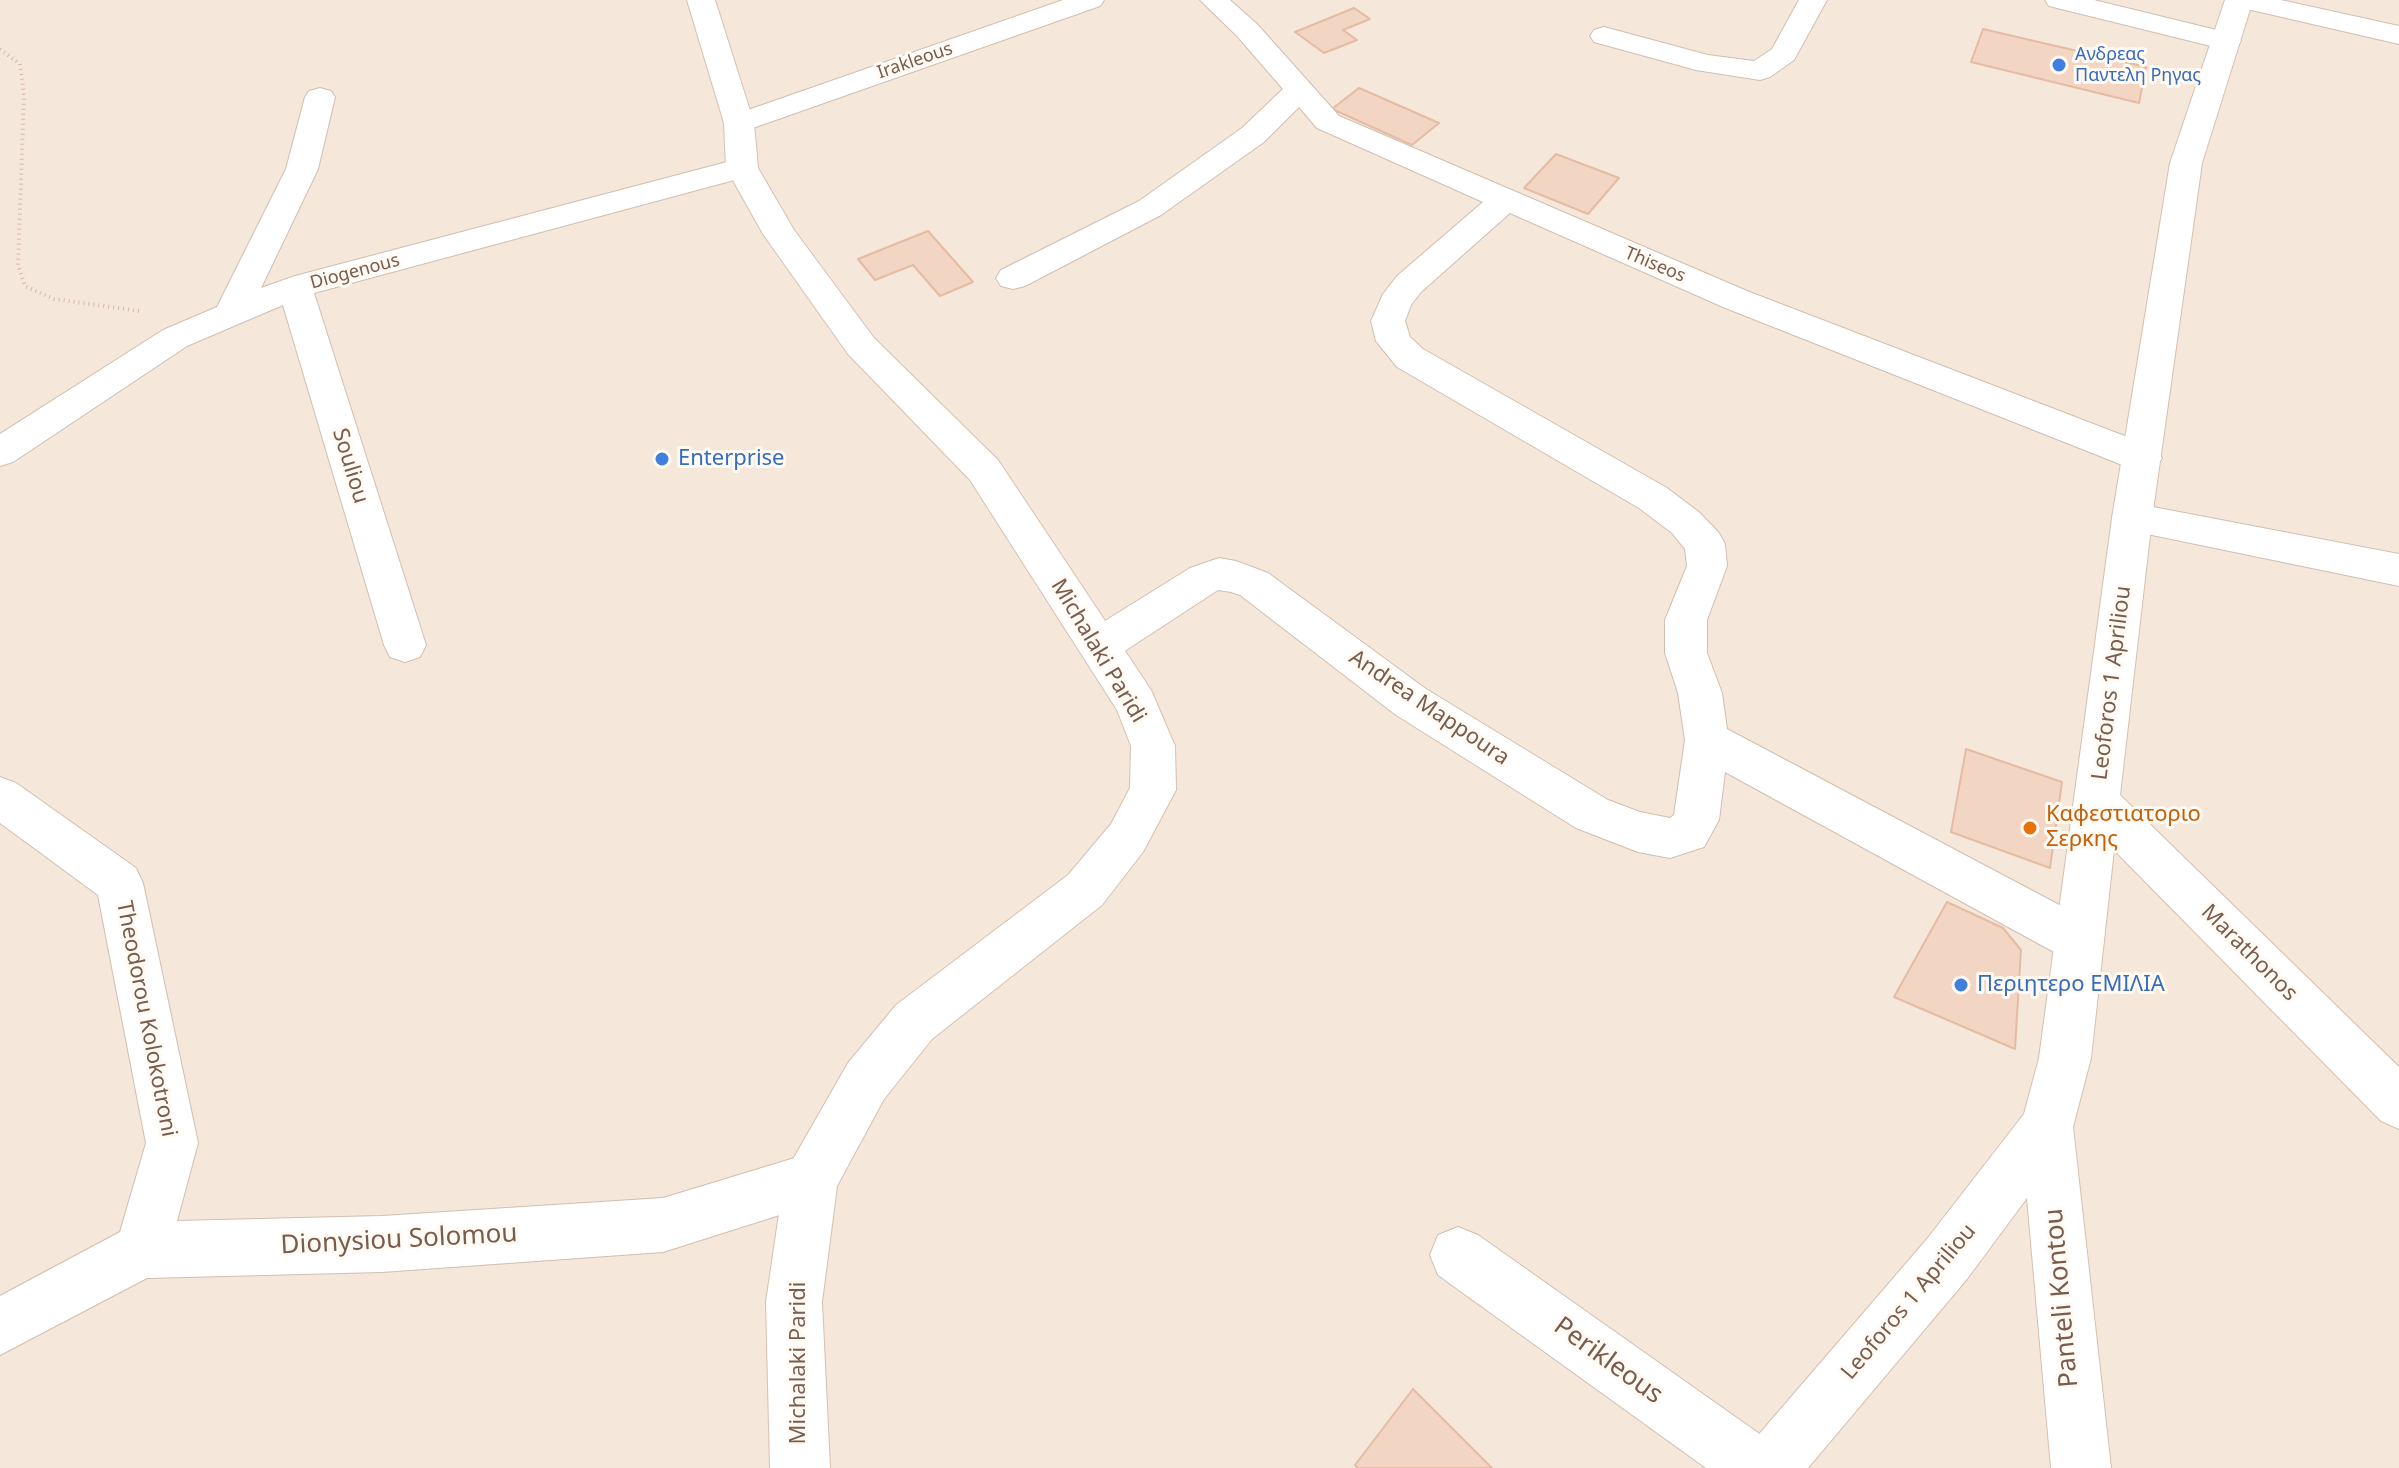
<!DOCTYPE html>
<html>
<head>
<meta charset="utf-8">
<style>
  body { margin:0 }
  canvas { display:block; background:#fdf6ec }
</style>
</head>
<body>
<canvas width="2399" height="1468"></canvas>
<script>
const ctx = document.querySelector('canvas').getContext('2d');
ctx.lineJoin = 'round';
function paint(path, color) { ctx.fillStyle = color; ctx.fill(path, 'evenodd'); }
const toPath = rows => new Path2D(rows.map(r => 'M' + r).join(''));
function strokePath(path, color, width, dash) { ctx.strokeStyle = color; ctx.lineWidth = width; ctx.lineCap = dash ? 'butt' : 'round'; ctx.setLineDash(dash || []); ctx.stroke(path); }
function label(font, color, halo, rows, align = 'center') {
  ctx.font = font + ' "Noto Sans",sans-serif'; ctx.lineWidth = 6; ctx.setLineDash([]); ctx.textBaseline = 'middle'; ctx.strokeStyle = halo; ctx.fillStyle = color; for (const [text, x, y, turn = 0] of rows) {
    ctx.save(); ctx.translate(x, y); ctx.rotate((+turn || 0) * Math.PI / 180); ctx.textAlign = isNaN(turn) ? turn : align; if (halo) ctx.strokeText(text, 0, 0); ctx.fillText(text, 0, 0); ctx.restore();
  }
}
const residential = toPath([
  [0,0,2399,0,2399,1468,0,1468]
]);
const building = toPath([
  [1354,8,1370,19,1343,30,1357,40,1324,53,1295,32,1354,8],
  [1983,29,2146,67,2139,103,1971,62,1983,29],
  [1359,88,1439,123,1412,145,1332,109,1359,88],
  [1556,154,1619,178,1588,214,1524,188,1556,154],
  [928,231,973,282,940,296,913,265,875,280,858,259,928,231],
  [1966,749,2062,782,2050,868,1951,832,1966,749],
  [1947,902,2003,928,2021,950,2015,1049,1894,997,1947,902],
  [1413,1389,1492,1468,1358,1468,1355,1465,1413,1389]
]);
const path = toPath([
  [0,49,20,64,24,95,18,265,25,286,54,299,139,311]
]);
const street = toPath([
  [1063,0,1104,0,1100,6,750,129,739,132,728,129,724,123,728,117,1063,0],
  [1200,0,1230,0,1257,24,1339,116,1747,291,2156,448,2162,458,2156,468,2143,472,2130,468,1723,307,1510,213,1421,292,1411,305,1405,321,1410,337,1423,349,1667,488,1700,513,1719,533,1725,544,1727,566,1707,620,1707,653,1722,693,1727,729,2097,925,2104,941,2097,957,2080,963,2063,957,1725,772,1719,820,1704,847,1670,858,1638,852,1576,828,1396,715,1240,595,1231,592,1218,590,1114,658,1099,663,1084,658,1078,646,1084,634,1190,568,1219,558,1236,561,1268,573,1426,689,1608,800,1640,812,1670,818,1674,815,1685,740,1678,693,1665,653,1665,620,1687,566,1685,549,1672,533,1639,508,1397,367,1376,341,1371,321,1383,294,1397,276,1483,202,1317,128,1299,107,1264,142,1161,215,1025,286,1013,289,1001,286,996,278,1001,270,1139,201,1242,128,1283,89,1237,36,1200,0],
  [1799,0,1827,0,1794,60,1770,77,1760,80,1696,70,1594,42,1590,36,1594,30,1604,27,1708,55,1754,61,1772,49,1799,0],
  [2045,0,2094,0,2237,35,2241,41,2237,47,2227,50,2049,6,2045,0],
  [2230,0,2281,0,2399,26,2399,44,2234,6,2230,0],
  [320,88,331,91,335,97,318,169,261,288,295,276,742,158,753,161,758,168,753,175,314,293,426,645,420,657,405,662,390,657,384,645,283,305,187,346,13,462,0,466,0,434,163,330,217,307,286,169,305,97,309,91,320,88],
  [2132,503,2399,554,2399,586,2118,528,2112,518,2118,508,2132,503],
  [0,777,16,783,136,868,143,883,198,1143,177,1221,382,1216,663,1198,811,1153,830,1161,838,1180,830,1199,663,1252,382,1272,147,1278,0,1355,0,1296,120,1232,146,1143,98,895,0,823,0,777],
  [1458,1227,1478,1235,1778,1447,1787,1468,1706,1468,1438,1275,1430,1255,1438,1235,1458,1227]
]);
const secondary = toPath([
  [687,0,715,0,754,123,758,168,794,230,874,338,998,460,1151,690,1175,746,1176,790,1143,852,1102,905,932,1039,884,1099,837,1186,822,1302,830,1468,770,1468,766,1302,784,1180,792,1161,848,1063,896,1005,1068,875,1111,824,1130,788,1131,746,1117,710,970,480,848,354,763,234,726,168,724,123,687,0],
  [2225,0,2253,0,2202,163,2152,518,2120,795,2399,1067,2399,1129,2381,1121,2114,850,2091,1058,2073,1127,2111,1468,2051,1468,2027,1198,1967,1279,1808,1468,1739,1468,1748,1447,1927,1239,2024,1114,2039,1058,2112,518,2170,163,2225,0]
]);
const markers = [
  [2059,65,8,"#3f7fe0"],
  [662,459,8,"#3f7fe0"],
  [2030,828,8,"#e8710a"],
  [1961,985,8,"#3f7fe0"]
];
const farShopnames = [
  ["Ανδρεας",2075,55],
  ["Παντελη Ρηγας",2075,76]
];
const farStreetnames = [
  ["Irakleous",915,61,-19],
  ["Thiseos",1655,265,23],
  ["Diogenous",355,272,-15]
];
const shopNames = [
  ["Enterprise",678,459],
  ["Περιητερο ΕΜΙΛΙΑ",1977,985]
];
const streetNames = [
  ["Souliou",350,466,73],
  ["Michalaki Paridi",1098,651,59],
  ["Leoforos 1 Apriliou",2112,683,-83],
  ["Andrea Mappoura",1429,708,34],
  ["Marathonos",2249,953,45],
  ["Theodorou Kolokotroni",146,1019,79],
  ["Leoforos 1 Apriliou",1909,1302,-50],
  ["Michalaki Paridi",799,1363,-90]
];
const foodNames = [
  ["Καφεστιατοριο",2046,815],
  ["Σερκης",2046,840]
];
const nearStreetnames = [
  ["Dionysiou Solomou",399,1240,-3],
  ["Panteli Kontou",2062,1298,-95],
  ["Perikleous",1608,1361,36]
];
paint(residential, '#f5e8da');
paint(building, '#f3d5c3');
strokePath(building, '#e6bba3', 2);
strokePath(street, '#d1beb0', 2);
strokePath(secondary, '#d6c0b0', 2);
strokePath(path, '#d9b8a5', 4, [1, 4]);
paint(street, '#fff');
paint(secondary, '#fff');
for (const [x, y, r, color] of markers) { const dot = new Path2D(); dot.arc(x, y, r, 0, 2 * Math.PI); ctx.fillStyle = color; ctx.fill(dot); strokePath(dot, '#fffaf3', 3); }
label('18px', '#366cbe', '#fffaf3', farShopnames, 'left');
label('18px', '#7a5c4d', '#fffaf3', farStreetnames);
label('22px', '#366cbe', '#fffaf3', shopNames, 'left');
label('22px', '#7a5c4d', '#fffaf3', streetNames);
label('22px', '#c56008', '#fffaf3', foodNames, 'left');
label('26px', '#7a5c4d', '#fffaf3', nearStreetnames);
</script>
</body>
</html>
